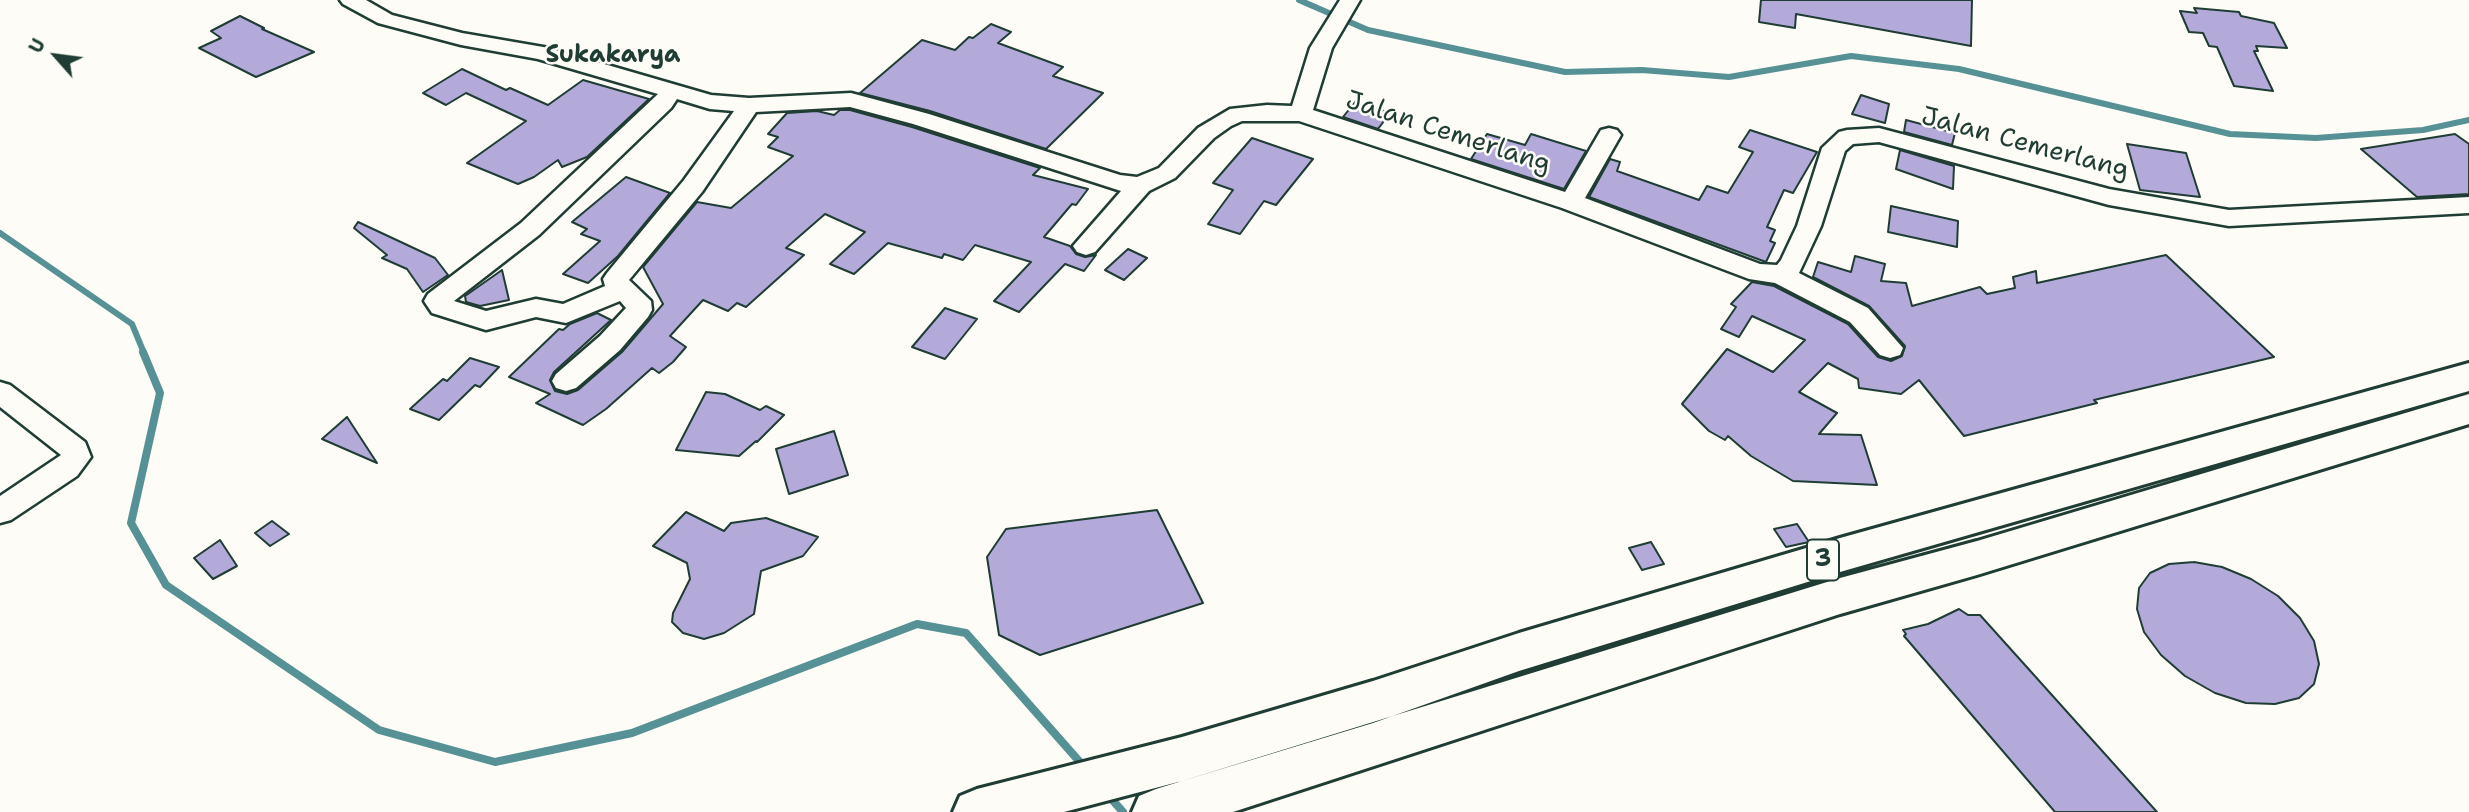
<!DOCTYPE html>
<html>
<head>
<meta charset="utf-8">
<style>
  body { margin:0 }
  #map { position:relative; width:2469px; height:812px; overflow:hidden; background:#fdfcf7; font-family:"Shantell Sans",sans-serif }
  canvas { display:block }
  .north { position:absolute; left:21px; top:21px; width:70px; height:70px; -webkit-text-stroke:5px #fdfcf7; paint-order:stroke; rotate:298deg; font-size:19px; font-weight:700; line-height:28px; text-align:center; color:#1f3d34 }
  .north::after { content:''; display:block; margin:auto; width:24px; height:32px; background:#1f3d34; clip-path:polygon(50% 0,100% 100%,50% 72%,0 100%) }
</style>
</head>
<body>
<div id="map">
<canvas width="2469" height="812"></canvas>
<div class="north">U</div>
</div>
<script>
const ctx = document.querySelector('canvas').getContext('2d');
ctx.lineJoin = 'round';
const toPath = rows => new Path2D(rows.map(r => 'M' + r).join(''));
function strokePath(path, color, width, dash) { ctx.strokeStyle = color; ctx.lineWidth = width; ctx.lineCap = dash ? 'butt' : 'round'; ctx.setLineDash(dash || []); ctx.stroke(path); }
function paint(path, color) { ctx.fillStyle = color; ctx.fill(path, 'evenodd'); }
function label(font, color, halo, rows, align = 'center') {
  ctx.font = font + ' "Shantell Sans",sans-serif'; ctx.lineWidth = 5; ctx.setLineDash([]); ctx.textBaseline = 'middle'; ctx.strokeStyle = halo; ctx.fillStyle = color; for (const [text, x, y, turn = 0] of rows) {
    ctx.save(); ctx.translate(x, y); ctx.rotate((+turn || 0) * Math.PI / 180); ctx.textAlign = isNaN(turn) ? turn : align; if (halo) ctx.strokeText(text, 0, 0); ctx.fillText(text, 0, 0); ctx.restore();
  }
}
const streamFar1 = toPath([
  [1299,0,1368,30,1565,72,1642,70,1729,77,1851,56,1959,69,2230,134,2316,138,2423,130,2469,120],
  [0,233,132,324,144,353]
]);
const stream = toPath([
  [143,352,160,393,131,523,166,585,379,730,495,762,632,733,917,624,966,633,1086,769],
  [1107,794,1123,812]
]);
const building = toPath([
  [1761,0,1972,0,1971,46,1796,14,1795,28,1759,22,1761,0],
  [2194,8,2239,12,2241,16,2274,23,2287,48,2256,46,2258,51,2254,51,2273,91,2234,86,2217,47,2209,46,2203,33,2189,32,2180,11,2197,13,2194,8],
  [240,16,264,28,262,29,314,52,256,77,199,48,221,38,211,31,240,16],
  [991,24,1011,32,998,43,1063,67,1053,76,1103,93,1046,149,930,111,860,93,922,40,955,50,969,37,973,38,991,24],
  [462,69,506,90,510,88,548,105,583,80,649,99,587,157,562,167,558,160,534,177,518,184,467,163,526,121,466,93,446,105,423,93,462,69],
  [1861,95,1889,104,1885,123,1852,114,1861,95],
  [1355,102,1390,113,1378,129,1343,117,1355,102],
  [840,110,850,110,912,127,1040,168,1033,175,1088,189,1076,205,1072,204,1044,237,1070,246,1076,254,1085,257,1096,255,1084,271,1065,264,1019,312,994,301,1031,262,975,245,963,260,944,254,942,258,888,243,854,274,830,264,865,232,825,214,786,248,804,255,746,307,737,303,728,311,703,300,670,336,686,347,673,362,659,373,652,368,606,409,583,425,536,403,550,394,509,377,559,329,563,330,570,324,597,313,611,320,554,372,550,380,555,391,567,394,578,390,622,352,663,304,643,267,697,202,731,208,793,156,768,147,778,137,768,134,787,113,817,111,834,115,840,110],
  [1906,120,1955,133,1952,145,1904,132,1906,120],
  [1750,130,1817,152,1793,193,1784,190,1767,227,1775,230,1770,241,1775,243,1766,262,1589,197,1610,159,1620,162,1617,171,1699,200,1707,186,1728,193,1753,152,1739,147,1750,130],
  [1487,134,1525,145,1531,134,1586,151,1564,189,1471,159,1487,134],
  [2455,134,2469,144,2469,194,2417,197,2361,149,2455,134],
  [1252,138,1313,159,1276,205,1264,201,1240,234,1208,224,1233,190,1213,183,1252,138],
  [2127,144,2186,153,2200,197,2140,190,2127,144],
  [1900,150,1954,166,1953,189,1896,169,1900,150],
  [626,177,670,193,618,256,588,283,563,274,600,241,581,234,587,229,572,222,626,177],
  [1891,206,1958,221,1957,247,1888,232,1891,206],
  [358,222,435,258,448,275,423,292,407,269,382,258,387,255,354,228,358,222],
  [1128,249,1147,258,1124,280,1105,270,1128,249],
  [2166,255,2274,357,2094,400,2097,403,1964,436,1919,380,1901,394,1859,388,1858,379,1828,363,1799,392,1837,413,1819,434,1861,435,1877,485,1793,481,1751,456,1728,436,1725,440,1709,431,1682,404,1727,349,1773,372,1805,340,1752,316,1739,337,1721,329,1736,307,1731,304,1752,282,1774,286,1848,324,1878,357,1891,361,1902,356,1905,346,1869,306,1813,277,1818,262,1851,272,1855,256,1885,264,1881,281,1906,283,1912,306,1980,287,1987,294,2015,288,2013,277,2036,271,2037,283,2166,255],
  [502,270,509,300,480,306,466,302,465,296,502,270],
  [945,308,977,319,945,359,912,347,945,308],
  [470,358,499,367,480,387,475,385,439,420,410,409,443,379,447,381,470,358],
  [706,392,725,394,760,410,766,406,784,415,757,442,756,441,739,456,676,450,706,392],
  [347,417,377,463,322,439,347,417],
  [834,431,848,475,789,494,776,449,834,431],
  [1157,510,1203,603,1040,655,999,635,987,557,1006,529,1157,510],
  [686,512,724,531,731,523,766,518,818,537,803,556,761,571,754,614,724,633,704,639,683,633,672,622,673,613,690,579,687,563,653,546,686,512],
  [272,521,289,534,270,546,255,533,272,521],
  [1797,524,1809,542,1786,547,1774,529,1797,524],
  [220,540,237,566,213,579,194,558,220,540],
  [1651,542,1664,564,1642,570,1629,548,1651,542],
  [2194,562,2222,567,2251,579,2278,596,2300,618,2314,641,2319,664,2314,684,2299,698,2275,704,2246,703,2215,693,2185,676,2161,655,2144,632,2137,609,2139,588,2150,573,2169,564,2194,562],
  [1959,609,1968,615,1980,615,2157,812,2055,812,1904,636,1906,634,1903,630,1928,624,1959,609]
]);
const minor = toPath([
  [340,0,366,0,392,15,462,33,549,48,711,95,749,98,851,93,929,114,1120,175,1137,177,1159,168,1198,128,1230,109,1267,105,1292,106,1310,48,1340,0,1360,0,1332,48,1313,110,1565,192,1601,130,1609,128,1617,130,1621,135,1585,198,1760,264,1777,265,1781,260,1797,226,1822,148,1839,132,1847,130,1879,128,2109,189,2229,210,2469,197,2469,213,2229,226,2109,205,1879,142,1853,144,1845,151,1821,226,1799,273,1868,308,1903,348,1900,355,1890,358,1880,355,1850,322,1775,283,1749,279,1562,208,1299,121,1242,121,1231,126,1214,138,1175,178,1149,191,1095,252,1086,255,1077,252,1073,246,1121,191,913,124,850,107,756,112,702,192,629,280,651,301,652,310,648,317,620,350,576,388,566,391,556,388,552,381,556,374,600,336,626,308,620,301,566,323,536,317,486,330,432,313,424,301,428,294,521,223,658,94,538,59,461,45,378,23,343,4,340,0],
  [677,99,710,109,734,111,684,180,607,273,603,279,605,286,563,304,536,299,486,311,454,301,539,235,671,108,677,99],
  [0,382,10,385,85,442,91,457,77,476,11,520,0,523,0,496,61,455,0,407,0,382]
]);
const primary = toPath([
  [2469,363,2469,391,1840,572,1519,671,1373,723,1182,781,1064,812,953,812,960,796,977,789,1182,737,1373,681,1519,633,1840,538,2469,363],
  [2469,394,2469,424,1977,575,1840,614,1233,812,1132,812,1139,796,1156,789,1840,578,1977,541,2469,394]
]);
const farQuarternames = [
  ["Sukakarya",613,56]
];
const shields = [
  [1823,560,32]
];
const shieldNames = [
  ["3",1823,560]
];
const streetNames = [
  ["Jalan Cemerlang",1448,133,18],
  ["Jalan Cemerlang",2025,144,15]
];
strokePath(streamFar1, '#569195', 6);
strokePath(stream, '#569195', 8);
paint(building, '#b4aada');
strokePath(building, '#1f3d34', 2);
strokePath(minor, '#1f3d34', 5);
strokePath(primary, '#1f3d34', 6);
paint(minor, '#fdfcf7');
paint(primary, '#fdfcf7');
label('bold 24px', '#1f3d34', '#fdfcf7', farQuarternames);
for (const [x, y, w] of shields) { const box = new Path2D(); box.roundRect(x - w / 2, y - 20.5, w, 41, 5); ctx.fillStyle = '#fdfcf7'; ctx.fill(box); strokePath(box, '#1f3d34', 2); }
label('bold 24px', '#1f3d34', null, shieldNames);
label('26px', '#1f3d34', '#fdfcf7', streetNames);
</script>
</body>
</html>
